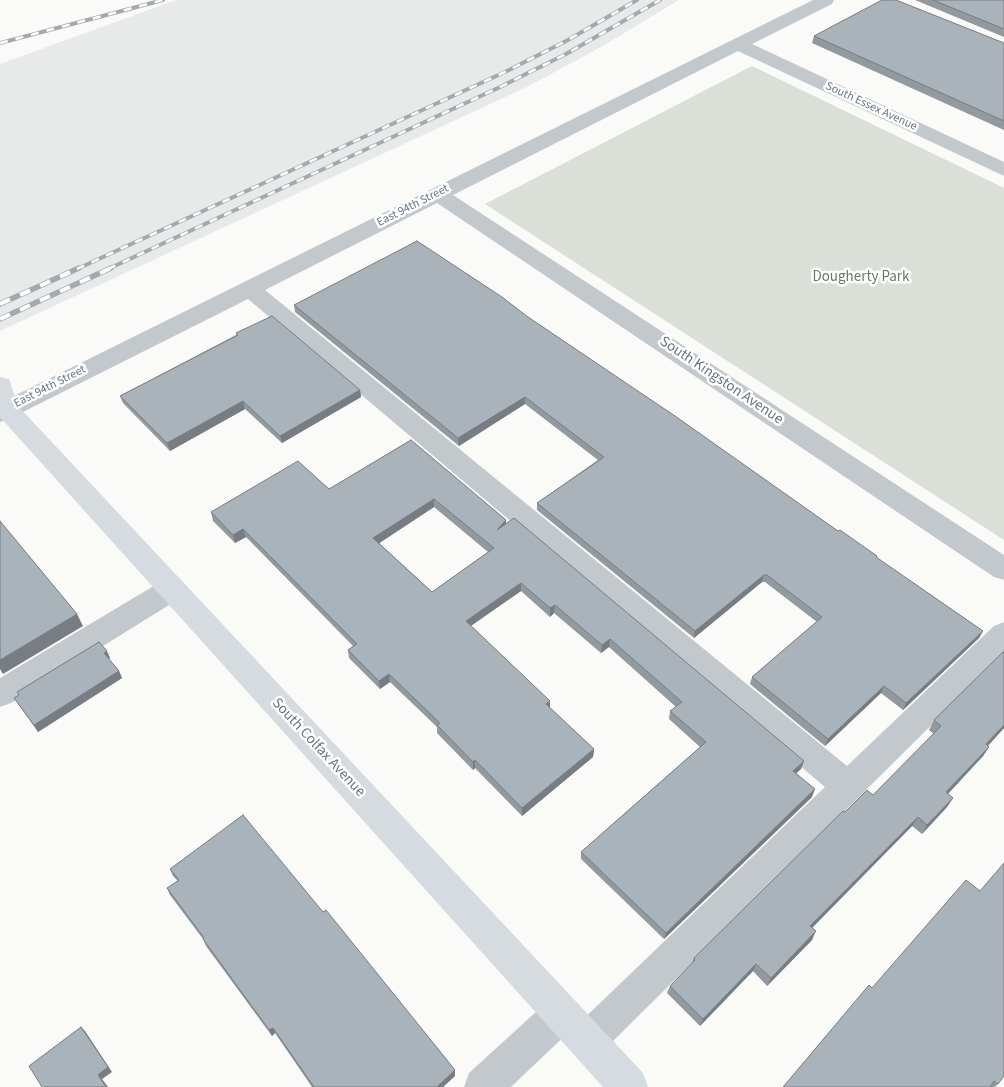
<!DOCTYPE html>
<html>
<head>
<meta charset="utf-8">
<style>
  body { margin:0 }
  canvas { display:block; background:#fafaf8 }
</style>
</head>
<body>
<canvas width="1004" height="1087"></canvas>
<script>
const ctx = document.querySelector('canvas').getContext('2d');
ctx.lineJoin = 'round';
function paint(path, color) { ctx.fillStyle = color; ctx.fill(path, 'evenodd'); }
const toPath = rows => new Path2D(rows.map(r => 'M' + r).join(''));
function strokePath(path, color, width, dash) { ctx.strokeStyle = color; ctx.lineWidth = width; ctx.lineCap = dash ? 'butt' : 'round'; ctx.setLineDash(dash || []); ctx.stroke(path); }
function label(font, color, halo, rows, align = 'center') {
  ctx.font = font + ' "Source Sans 3",sans-serif'; ctx.lineWidth = 5; ctx.setLineDash([]); ctx.textBaseline = 'middle'; ctx.strokeStyle = halo; ctx.fillStyle = color; for (const [text, x, y, turn = 0] of rows) {
    ctx.save(); ctx.translate(x, y); ctx.rotate((+turn || 0) * Math.PI / 180); ctx.textAlign = isNaN(turn) ? turn : align; if (halo) ctx.strokeText(text, 0, 0); ctx.fillText(text, 0, 0); ctx.restore();
  }
}
const built = toPath([
  [176,0,679,0,601,47,527,87,0,331,0,64]
]);
const green = toPath([
  [752,66,1004,188,1004,540,485,204]
]);
const minor = toPath([
  [813,0,834,0,832,4,752,44,1004,162,1004,176,738,51,453,195,1004,555,1004,580,994,577,437,203,265,290,847,766,994,626,1004,622,1004,653,600,1054,587,1060,574,1054,568,1041,574,1028,825,787,248,299,9,419,0,422,0,403,813,0],
  [172,578,182,581,186,589,182,597,11,703,0,707,0,678,162,581,172,578],
  [561,996,574,1001,579,1014,574,1027,511,1087,464,1087,469,1073,548,1001,561,996]
]);
const major = toPath([
  [0,377,9,379,18,406,643,1073,648,1087,603,1087,0,417,0,377]
]);
const railFar1 = toPath([
  [0,43,163,0],
  [77,269,505,72,568,40,637,0],
  [108,269,498,88,566,54,660,0]
]);
const rail = toPath([
  [0,304,79,268],
  [0,319,111,268]
]);
const wall = toPath([
  [915,0,1004,0,1004,37],
  [814,36,1004,43,1004,130,812,43],
  [294,305,528,317,838,531,877,556,876,558,983,631,979,638,903,710,881,693,825,746,750,684,752,677,817,622,765,582,762,582,694,638,537,510,537,503,598,460,525,404,459,446,295,312],
  [236,333,360,390,361,397,282,443,245,409,170,451,123,403,120,396,236,335],
  [411,440,506,520,506,524,801,769,796,773,812,797,664,939,581,859,581,852,700,747,669,719,670,711,676,707,609,647,601,653,554,613,550,617,521,591,471,626,550,708,594,749,593,757,522,816,475,768,473,770,437,733,437,727,390,682,380,689,349,658,348,650,353,646,246,537,235,543,213,521,211,512,329,489],
  [434,507,488,552,432,592,379,543],
  [110,658,109,659,119,671,122,678,38,732,14,698],
  [934,720,1004,728,988,746,989,747,983,756,948,794,953,798,947,807,922,834,912,826,812,928,812,940,767,986,753,971,700,1026,667,993,670,986,692,963,694,958,845,812,873,795,934,734,929,730],
  [170,869,455,1070,455,1076,443,1087,312,1087,275,1033,272,1036,206,946,203,939,170,895,167,888,178,881,173,876],
  [869,985,998,1084,995,1087,991,1087]
]);
const shadedWall = toPath([
  [360,390,361,397,282,443,280,436],
  [525,397,525,404,459,446,458,438],
  [243,401,245,409,170,451,167,443],
  [434,499,434,507,375,546,373,538],
  [506,520,506,528,497,530],
  [243,529,246,537,235,543,233,535],
  [764,575,762,582,694,638,695,631],
  [521,583,521,591,466,629,466,621],
  [555,605,554,613,550,617,550,608],
  [77,614,83,626,3,674,0,669,0,660],
  [983,631,979,638,903,710,906,703],
  [610,639,609,647,601,653,602,645],
  [107,651,110,658,107,660,104,653],
  [119,671,122,678,38,732,34,725],
  [389,674,390,682,380,689,379,681],
  [884,686,881,693,825,746,828,739],
  [550,701,550,709,546,704],
  [1004,725,1004,728,980,754,986,744],
  [989,747,983,756,940,802,946,792],
  [594,749,593,757,522,816,522,808],
  [475,760,475,768,473,770,473,762],
  [804,761,801,769,790,779,793,771],
  [815,789,812,797,664,939,666,933],
  [953,798,947,807,922,834,927,825],
  [918,817,912,826,806,934,810,926],
  [816,931,812,940,767,986,771,978],
  [756,964,753,971,700,1026,703,1019],
  [81,1027,85,1031,112,1072,102,1079,108,1087,106,1087,98,1075],
  [273,1028,275,1033,272,1036,269,1030],
  [455,1070,455,1076,443,1087,437,1087]
]);
const building = toPath([
  [882,0,896,0,1004,43,1004,121,814,36,882,0],
  [933,0,1004,0,1004,29,933,0],
  [417,241,502,297,528,317,675,416,838,531,840,530,877,556,876,557,983,631,906,703,884,686,828,739,752,677,822,617,767,575,764,575,695,631,537,503,604,457,525,397,458,438,294,305,417,241],
  [272,316,360,390,280,436,243,401,167,443,120,396,238,335,236,333,272,316],
  [411,440,506,520,497,530,514,518,804,761,793,771,815,789,666,933,581,852,706,742,670,711,682,702,610,639,602,645,555,605,550,608,521,583,466,621,550,701,546,704,594,749,522,808,475,760,473,762,437,725,440,723,389,674,379,681,348,650,357,644,243,529,233,535,211,512,298,461,329,489,411,440],
  [434,499,494,548,432,592,373,538,434,499],
  [0,521,77,614,0,660,0,521],
  [99,642,107,651,104,653,119,671,34,725,14,698,19,695,17,692,99,642],
  [1004,651,1004,725,986,744,989,747,946,792,953,798,927,825,918,817,810,926,816,931,771,978,756,964,703,1019,670,986,695,960,694,958,843,811,845,812,867,790,873,795,941,726,934,720,1004,651],
  [243,815,323,912,326,910,455,1070,437,1087,314,1087,273,1028,269,1030,203,939,204,938,167,888,179,880,170,869,243,815],
  [1004,863,1004,1076,998,1084,994,1081,990,1087,783,1087,869,985,872,988,966,880,980,891,1004,863],
  [81,1027,108,1067,98,1075,106,1087,42,1087,29,1066,81,1027]
]);
const farStreetnames = [
  ["South Essex Avenue",871,107,25],
  ["East 94th Street",413,206,-27],
  ["East 94th Street",50,387,-27]
];
const parkNames = [
  ["Dougherty Park",861,278]
];
const streetNames = [
  ["South Kingston Avenue",721,381,34],
  ["South Colfax Avenue",318,748,47]
];
paint(built, '#e8e9e9');
paint(green, '#dadfd7');
paint(minor, '#c3c8cc');
paint(major, '#d6dbdf');
strokePath(railFar1, '#a2aab0', 4);
strokePath(rail, '#a2aab0', 5.5);
strokePath(railFar1, '#fff', 2.5, [8]);
strokePath(rail, '#fff', 4, [11]);
paint(wall, '#929a9f');
paint(shadedWall, '#777d82');
paint(building, '#aab3b9');
strokePath(building, '#777d82', 1);
label('12px', '#657683', '#fff', farStreetnames);
label('15px', '#687a64', '#fff', parkNames);
label('15px', '#657683', '#fff', streetNames);
</script>
</body>
</html>
